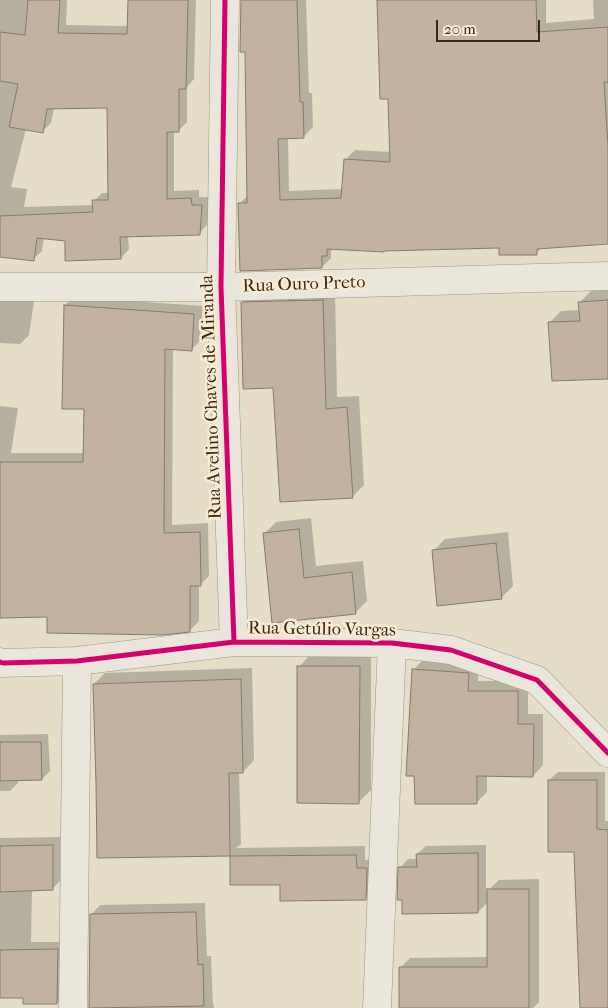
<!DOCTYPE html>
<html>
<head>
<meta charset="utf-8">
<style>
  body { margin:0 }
  #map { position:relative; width:608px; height:1008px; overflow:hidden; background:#e6ddc7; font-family:"IM FELL French Canon",serif }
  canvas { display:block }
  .scale { position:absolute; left:436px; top:20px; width:104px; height:22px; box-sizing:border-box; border:2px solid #3d2618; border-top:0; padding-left:6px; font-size:15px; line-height:18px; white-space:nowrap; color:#3d2618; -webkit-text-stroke:4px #f7ecd2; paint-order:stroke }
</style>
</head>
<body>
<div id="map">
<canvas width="608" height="1008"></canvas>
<div class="scale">20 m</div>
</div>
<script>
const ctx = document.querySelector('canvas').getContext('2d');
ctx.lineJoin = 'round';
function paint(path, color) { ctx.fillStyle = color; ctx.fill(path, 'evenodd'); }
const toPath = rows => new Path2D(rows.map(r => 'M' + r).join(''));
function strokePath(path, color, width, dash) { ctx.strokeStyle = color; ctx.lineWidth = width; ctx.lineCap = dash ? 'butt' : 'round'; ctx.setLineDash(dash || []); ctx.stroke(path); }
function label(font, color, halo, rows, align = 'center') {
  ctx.font = font + ' "IM FELL French Canon",serif'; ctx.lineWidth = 5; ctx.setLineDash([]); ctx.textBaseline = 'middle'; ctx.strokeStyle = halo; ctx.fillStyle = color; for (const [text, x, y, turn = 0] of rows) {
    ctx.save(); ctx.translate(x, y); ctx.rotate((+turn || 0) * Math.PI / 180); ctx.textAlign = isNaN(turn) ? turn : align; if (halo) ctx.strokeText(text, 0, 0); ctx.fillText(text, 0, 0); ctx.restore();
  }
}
const shadow = toPath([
  [0,0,67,0,66,25,128,26,129,0,196,0,194,79,187,87,187,122,179,130,174,130,174,191,199,190,199,197,209,197,207,225,199,234,128,236,129,249,121,258,66,239,44,237,42,251,33,259,0,255],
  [109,107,109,193,102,193,94,201,94,205,24,207,27,189,11,187,26,129,42,132,51,123,54,108],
  [241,0,306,0,309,93,312,93,313,127,303,137,288,137,289,191,343,189,345,160,355,150,391,152,389,97,378,0,546,0,546,23,594,19,593,0,608,0,608,242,543,247,536,253,501,247,334,248,331,251,331,258,322,267,239,204,249,194,246,51],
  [335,288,337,397,359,396,364,485,352,497,274,387,242,303,254,291],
  [608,289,608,377,549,323,561,311,580,310,580,302,592,290],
  [74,297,203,306,200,341,191,350,173,349,172,525,208,523,209,576,200,585,199,585,199,621,190,630,48,616,0,616,0,406,18,408,11,453,84,453,85,408,65,305],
  [0,301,34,301,29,335,20,344,0,343],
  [311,518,316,566,363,561,367,601,355,613,273,622,264,534,276,522],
  [508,532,513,586,501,598,433,551,445,539],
  [310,655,371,655,371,790,359,802,299,667],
  [424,659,479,663,478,681,528,681,528,714,543,714,543,765,533,776,487,775,487,792,477,802,413,670],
  [252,668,254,760,243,772,239,772,241,844,236,848,365,846,365,860,375,860,374,890,365,899,281,883,232,884,231,855,98,857,94,684,105,673],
  [48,734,50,771,42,779,18,779,18,783,10,791,0,791,0,735],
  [558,772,605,772,605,821,608,821,608,1008,581,1008,576,850,549,780],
  [60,837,61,880,53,888,32,889,31,942,65,942,65,995,57,1003,24,996,0,997,0,838],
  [486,845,486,892,499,880,539,879,539,1002,533,1008,400,1008,400,968,410,958,489,957,489,901,478,912,400,868,408,859,418,859,417,854,426,846],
  [205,903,207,956,211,956,213,1005,214,1005,214,1008,90,1008,91,915,100,905]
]);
const building = toPath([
  [28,0,60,0,58,33,127,34,128,0,188,0,186,89,179,89,179,132,167,132,167,199,191,198,192,205,202,205,200,235,120,237,121,259,65,261,65,241,37,238,34,261,0,257,0,216,93,212,92,200,108,200,107,108,47,109,43,133,9,127,18,84,0,81,0,32,25,35,28,0],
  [241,0,297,0,300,102,303,102,304,138,278,139,280,200,341,198,344,159,390,162,388,99,380,99,377,0,536,0,537,32,608,27,608,82,604,82,608,146,608,244,537,249,537,255,499,255,499,248,384,251,384,252,327,249,327,256,322,256,322,268,240,271,238,203,247,203,245,52,240,52,241,0],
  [323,300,326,409,347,407,353,498,280,502,273,388,243,389,241,302,323,300],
  [608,300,608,379,552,381,548,322,580,321,578,302,608,300],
  [64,305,194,314,192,351,165,349,164,533,200,532,201,586,190,586,190,632,163,635,47,633,47,617,0,618,0,462,83,462,84,409,62,409,64,305],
  [299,529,304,578,352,572,356,614,272,623,263,533,299,529],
  [496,543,502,599,437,606,432,550,496,543],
  [297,666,360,666,359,804,297,803,297,666],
  [412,669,469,673,468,691,518,691,518,724,534,724,533,777,477,776,477,804,415,804,414,776,406,776,412,669],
  [241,679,243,773,229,773,230,856,97,858,96,783,93,684,241,679],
  [0,742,41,742,42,780,0,781,0,742],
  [548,780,597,780,597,829,608,830,608,1008,580,1008,574,852,548,852,548,780],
  [53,845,53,890,0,892,0,846,53,845],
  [478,853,478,913,402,914,402,900,397,900,398,867,417,867,416,854,478,853],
  [356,855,357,868,367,868,366,900,280,901,280,885,230,885,230,856,356,855],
  [487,889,529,889,529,1008,399,1008,399,967,487,967,487,889],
  [196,912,198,965,203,964,204,1006,89,1008,90,914,196,912],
  [58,949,57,1004,23,1004,23,998,0,998,0,950,58,949]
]);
const minor = toPath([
  [225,0,221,287,234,642],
  [0,287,221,287,608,276],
  [0,662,3,663,77,661,234,642,392,643,451,650,537,680,608,753],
  [73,1008,77,661],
  [377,1008,392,643]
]);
const cycleway = toPath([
  [225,0,221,287,234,642],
  [0,662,3,663,77,661,234,642,392,643,451,650,537,680,608,753]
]);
const streetNames = [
  ["Rua Ouro Preto",304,285,-2],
  ["Rua Avelino Chaves de Miranda",212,397,-92],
  ["Rua Getúlio Vargas",322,630,1]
];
paint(shadow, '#0003');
paint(building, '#c3b29f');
strokePath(building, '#827a6d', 1);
strokePath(minor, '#9a9284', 29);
strokePath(minor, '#eae6db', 28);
strokePath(cycleway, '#d6006c', 5);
label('18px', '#3d2618', '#f7ecd2', streetNames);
</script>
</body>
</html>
